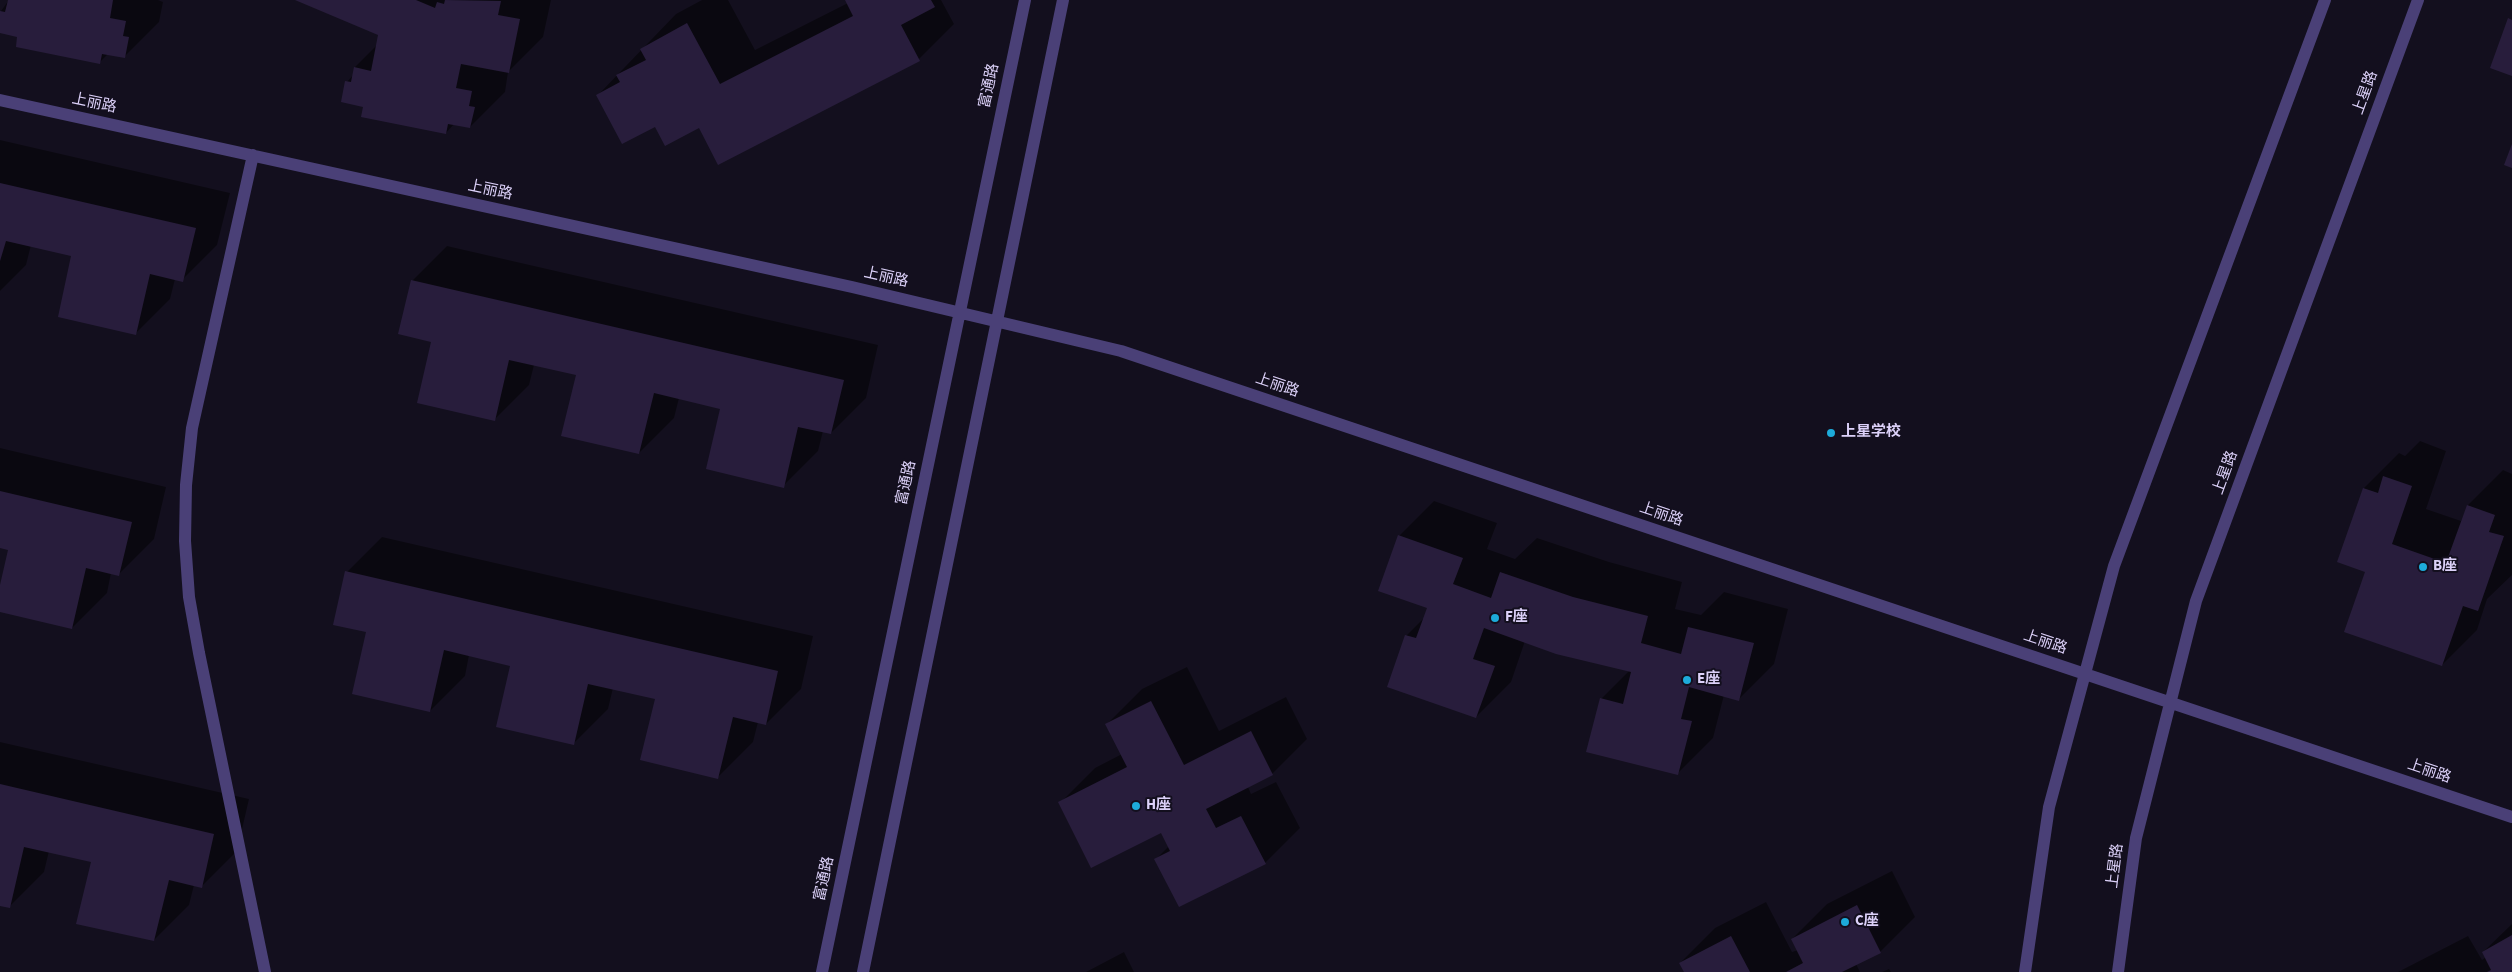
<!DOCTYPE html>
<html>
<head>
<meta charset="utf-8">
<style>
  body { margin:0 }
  canvas { display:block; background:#130f1e }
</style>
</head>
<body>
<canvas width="2512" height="972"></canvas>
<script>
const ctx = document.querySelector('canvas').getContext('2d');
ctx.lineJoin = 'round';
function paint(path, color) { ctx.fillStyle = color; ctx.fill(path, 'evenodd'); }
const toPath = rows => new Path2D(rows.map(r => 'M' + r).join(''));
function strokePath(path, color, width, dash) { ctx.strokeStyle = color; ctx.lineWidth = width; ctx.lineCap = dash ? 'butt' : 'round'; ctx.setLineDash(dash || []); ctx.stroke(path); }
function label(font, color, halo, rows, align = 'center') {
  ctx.font = font + ' "Source Sans 3","Noto Sans SC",sans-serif'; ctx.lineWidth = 4; ctx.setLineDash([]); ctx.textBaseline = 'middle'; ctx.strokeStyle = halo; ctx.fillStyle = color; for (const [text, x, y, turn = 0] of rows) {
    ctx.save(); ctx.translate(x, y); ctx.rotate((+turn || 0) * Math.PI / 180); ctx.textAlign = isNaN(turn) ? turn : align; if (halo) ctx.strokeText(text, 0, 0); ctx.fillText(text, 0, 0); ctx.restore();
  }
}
const shadow = toPath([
  [9,0,158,0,163,2,159,22,124,57,108,54,100,62,19,36,0,32,1,11],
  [298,0,551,0,543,37,508,72,505,92,470,127,454,124,446,133,365,106,347,82,354,74,355,67,377,45,379,35],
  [702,0,728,0,755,50,848,3,846,0,941,0,954,24,919,59,719,163,700,127,598,95,676,14],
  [0,140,230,193,217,245,182,280,175,279,170,299,135,334,73,255,31,245,26,265,0,291],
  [447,246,878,345,866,398,831,433,823,431,818,451,783,486,722,408,679,398,674,418,639,453,577,374,534,365,529,385,494,420,433,341,412,281],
  [2420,441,2446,451,2426,509,2461,521,2468,505,2503,470,2512,474,2512,575,2487,599,2477,630,2442,665,2367,571,2364,488,2399,453,2405,456],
  [0,448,166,487,154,539,119,574,111,573,107,593,72,628,0,611,0,590,9,549,0,547],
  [1434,501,1497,523,1487,549,1515,559,1537,538,1609,562,1682,582,1675,609,1701,615,1724,592,1788,609,1774,664,1739,699,1724,695,1713,738,1678,773,1601,699,1629,671,1525,641,1511,682,1476,717,1388,686,1407,635,1425,617,1429,607,1399,536],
  [382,537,813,636,801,689,766,724,758,722,753,742,718,777,656,698,613,688,608,709,573,744,512,665,469,655,465,676,430,711,367,631,347,572],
  [1187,667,1219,731,1286,697,1307,739,1272,774,1248,787,1251,794,1276,782,1300,828,1265,863,1156,859,1169,846,1162,832,1060,803,1095,768,1122,754,1107,724,1142,689],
  [0,742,249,799,237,851,202,886,194,885,189,905,154,940,92,861,49,851,44,872,9,907,0,904],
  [1892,871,1915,917,1880,952,1856,964,1860,972,1685,972,1680,963,1715,928,1766,902,1792,952,1798,950,1792,939,1827,904],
  [2512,924,2512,972,2398,972,2468,936,2482,960,2486,957,2483,952],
  [1124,952,1134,972,1086,972],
  [1889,969,1891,972,1882,972]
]);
const building = toPath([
  [8,0,113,0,110,18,126,21,123,36,129,37,125,58,102,54,100,64,16,47,17,37,0,33,0,11,5,12],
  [295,0,416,0,435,8,437,2,444,4,445,0,501,1,498,15,520,19,509,73,461,64,456,88,472,91,469,106,475,107,470,128,448,124,446,134,361,117,363,107,341,102,345,81,351,82,354,67,371,71,378,35],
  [845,0,931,0,935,7,901,25,920,61,718,165,699,128,665,146,655,127,622,144,596,95,620,82,616,75,646,60,640,49,687,23,720,84,853,16],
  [2508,18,2512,20,2512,76,2490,68],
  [2512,144,2512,168,2504,165],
  [0,183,196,228,183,282,150,274,136,335,58,317,71,256,6,241,0,261],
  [411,280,844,380,831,434,798,427,784,488,706,469,720,409,654,393,639,454,561,436,576,375,509,360,495,421,417,403,431,342,398,334],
  [2383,476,2412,486,2392,544,2446,563,2467,505,2495,515,2489,532,2504,536,2478,611,2463,606,2442,666,2344,632,2365,572,2337,562,2363,488,2378,493],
  [0,491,132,522,119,576,86,568,72,629,0,612,0,585,8,550,0,548],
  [1398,535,1463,558,1453,584,1491,598,1500,572,1573,597,1648,616,1641,643,1681,654,1688,627,1754,643,1739,701,1689,687,1681,719,1692,721,1678,775,1586,752,1600,698,1623,704,1631,672,1556,654,1484,628,1473,659,1495,666,1476,718,1387,687,1405,635,1416,638,1427,608,1378,591],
  [345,571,778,671,766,725,733,717,718,779,640,760,655,699,588,684,574,745,496,727,510,666,444,650,430,712,352,694,366,632,333,625],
  [1151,701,1184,765,1251,731,1273,775,1206,809,1216,828,1241,816,1266,864,1179,907,1154,859,1170,851,1161,833,1091,868,1058,802,1127,767,1105,724],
  [0,784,214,834,202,888,169,880,154,941,76,924,91,862,24,847,10,908,0,906],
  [1857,905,1881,953,1842,972,1786,972,1803,963,1791,939],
  [2512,935,2512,972,2487,972,2491,970,2482,952],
  [1731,936,1750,972,1684,972,1679,963]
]);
const minor = toPath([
  [0,100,852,287,1121,351,2512,817],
  [253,155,192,428,186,485,185,541,189,597,199,653,265,972],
  [822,972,1025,0],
  [863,972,1063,0],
  [2025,972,2049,807,2114,566,2325,0],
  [2118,972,2136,838,2196,601,2418,0]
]);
const markers = [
  [1831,433,5,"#1dabda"],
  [2423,567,5,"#1dabda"],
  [1495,618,5,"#1dabda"],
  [1687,680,5,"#1dabda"],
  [1136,806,5,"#1dabda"],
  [1845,922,5,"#1dabda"]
];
const streetNames = [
  ["富通路",990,86,-78],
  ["上星路",2366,93,-70],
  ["上丽路",94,104,12],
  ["上丽路",490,191,12],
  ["上丽路",886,278,13],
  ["上丽路",1277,386,19],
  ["上星路",2226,473,-70],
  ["富通路",907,483,-78],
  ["上丽路",1661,515,19],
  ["上丽路",2045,643,19],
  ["上丽路",2429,772,19],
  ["上星路",2116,866,-83],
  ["富通路",825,879,-78]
];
const poiNames = [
  ["上星学校",1841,433],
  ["B座",2433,567],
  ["F座",1505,618],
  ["E座",1697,680],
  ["H座",1146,806],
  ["C座",1855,922]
];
paint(shadow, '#0007');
paint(building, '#281d3c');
strokePath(minor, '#4a4077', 12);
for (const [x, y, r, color] of markers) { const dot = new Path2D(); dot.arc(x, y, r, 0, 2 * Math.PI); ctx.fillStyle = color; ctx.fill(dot); strokePath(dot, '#130f1e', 2); }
label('15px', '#dcd1f9', '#130f1e', streetNames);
label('bold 15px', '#dcd1f9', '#130f1e', poiNames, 'left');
</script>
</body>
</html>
